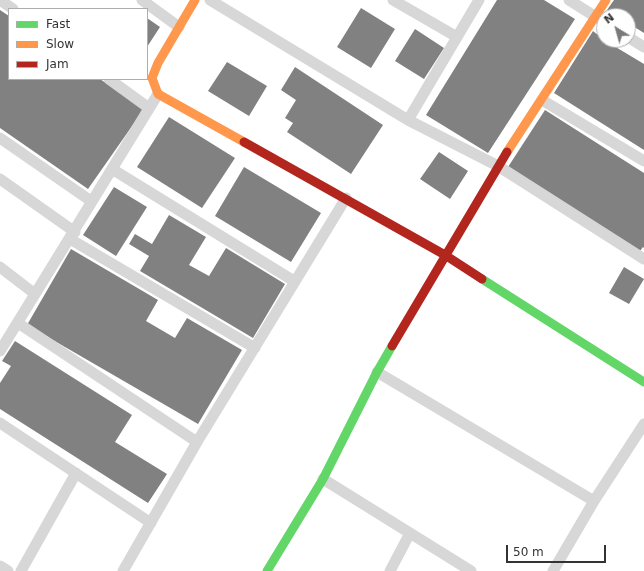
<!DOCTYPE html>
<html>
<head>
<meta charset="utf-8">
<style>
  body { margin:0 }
  #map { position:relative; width:644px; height:571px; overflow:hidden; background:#fff; font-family:"DejaVu Sans",sans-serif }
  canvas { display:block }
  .legend { position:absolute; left:8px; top:8px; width:140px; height:72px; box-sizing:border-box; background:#fff; border:1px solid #adadad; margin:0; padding:5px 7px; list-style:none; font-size:12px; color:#333 }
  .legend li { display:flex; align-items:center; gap:8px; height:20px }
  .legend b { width:20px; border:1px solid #adadad }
  .north { position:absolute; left:596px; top:8px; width:40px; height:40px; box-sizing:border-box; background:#fff; border:1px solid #adadad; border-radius:50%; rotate:323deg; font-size:11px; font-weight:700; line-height:16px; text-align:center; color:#333 }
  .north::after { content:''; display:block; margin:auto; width:14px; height:18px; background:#7a7a7a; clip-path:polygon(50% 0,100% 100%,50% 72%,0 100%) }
  .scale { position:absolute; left:506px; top:545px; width:100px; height:18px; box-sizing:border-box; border:2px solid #333; border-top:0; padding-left:5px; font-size:12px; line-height:14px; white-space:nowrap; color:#333; -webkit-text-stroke:3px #fff; paint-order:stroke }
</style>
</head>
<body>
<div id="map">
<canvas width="644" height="571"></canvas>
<ul class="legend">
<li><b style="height:5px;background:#63d668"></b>Fast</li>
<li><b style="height:5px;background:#ff974d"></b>Slow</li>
<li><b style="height:5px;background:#b3261e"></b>Jam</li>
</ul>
<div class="north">N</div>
<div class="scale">50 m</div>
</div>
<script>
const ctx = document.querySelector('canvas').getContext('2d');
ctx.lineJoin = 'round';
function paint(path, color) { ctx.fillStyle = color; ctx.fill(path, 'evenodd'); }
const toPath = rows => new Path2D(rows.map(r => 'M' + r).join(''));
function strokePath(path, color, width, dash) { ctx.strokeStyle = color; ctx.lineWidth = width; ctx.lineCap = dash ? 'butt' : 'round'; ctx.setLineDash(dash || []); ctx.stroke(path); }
const building = toPath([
  [497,0,544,0,575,19,488,153,426,115],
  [614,0,644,0,644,33,628,23,628,16,617,16,607,10],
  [361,8,395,29,371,68,337,47],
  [0,10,9,16,9,79,100,79,144,109,88,189,0,128],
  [147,18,160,27,147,47],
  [415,29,444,48,424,79,395,61],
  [593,31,604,40,644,64,644,150,554,93],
  [227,62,267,86,249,116,208,91],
  [295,67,383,125,351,174,287,132,293,123,285,118,296,100,281,90],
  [545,110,644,173,644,248,643,247,640,251,508,167],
  [169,117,235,158,202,208,137,167],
  [439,152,468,171,450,199,420,179],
  [244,167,321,213,291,262,215,216],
  [114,187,147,207,116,256,83,235],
  [169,215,206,237,189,265,209,276,226,248,285,284,253,338,140,271,149,256,129,244,135,234,152,244],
  [71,249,158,300,146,321,175,338,187,318,242,350,198,424,27,325],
  [624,267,644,279,629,304,609,293],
  [15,341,132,415,115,442,167,474,148,503,0,409,0,383,11,366,2,361]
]);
const street = toPath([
  [0,0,13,9],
  [142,0,179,27],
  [210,0,408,120,498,166,644,259],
  [393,0,457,37],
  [569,0,604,22],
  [628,37,644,47],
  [109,79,149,108],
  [542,100,644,161],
  [408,120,479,0],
  [0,138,91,201],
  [112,169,294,281],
  [0,179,75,232],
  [70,239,255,348],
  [0,267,35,294],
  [18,323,197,442],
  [0,351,158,94],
  [377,372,594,501],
  [0,423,151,523],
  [323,479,471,571],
  [0,566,8,571],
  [21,571,76,473],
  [123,571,197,442,346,198],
  [390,571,410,533],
  [553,571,594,501,644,424]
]);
const fast = toPath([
  [482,279,644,382],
  [267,571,323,479,377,372,392,346]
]);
const slow = toPath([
  [195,0,158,63,152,78,158,94,244,142],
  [507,152,606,0]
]);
const jam = toPath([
  [244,142,445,255,482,279],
  [392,346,507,152]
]);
paint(building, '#818181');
strokePath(street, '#d7d7d7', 11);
strokePath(fast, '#63d668', 9);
strokePath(slow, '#ff974d', 9);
strokePath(jam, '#b3261e', 9);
</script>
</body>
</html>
